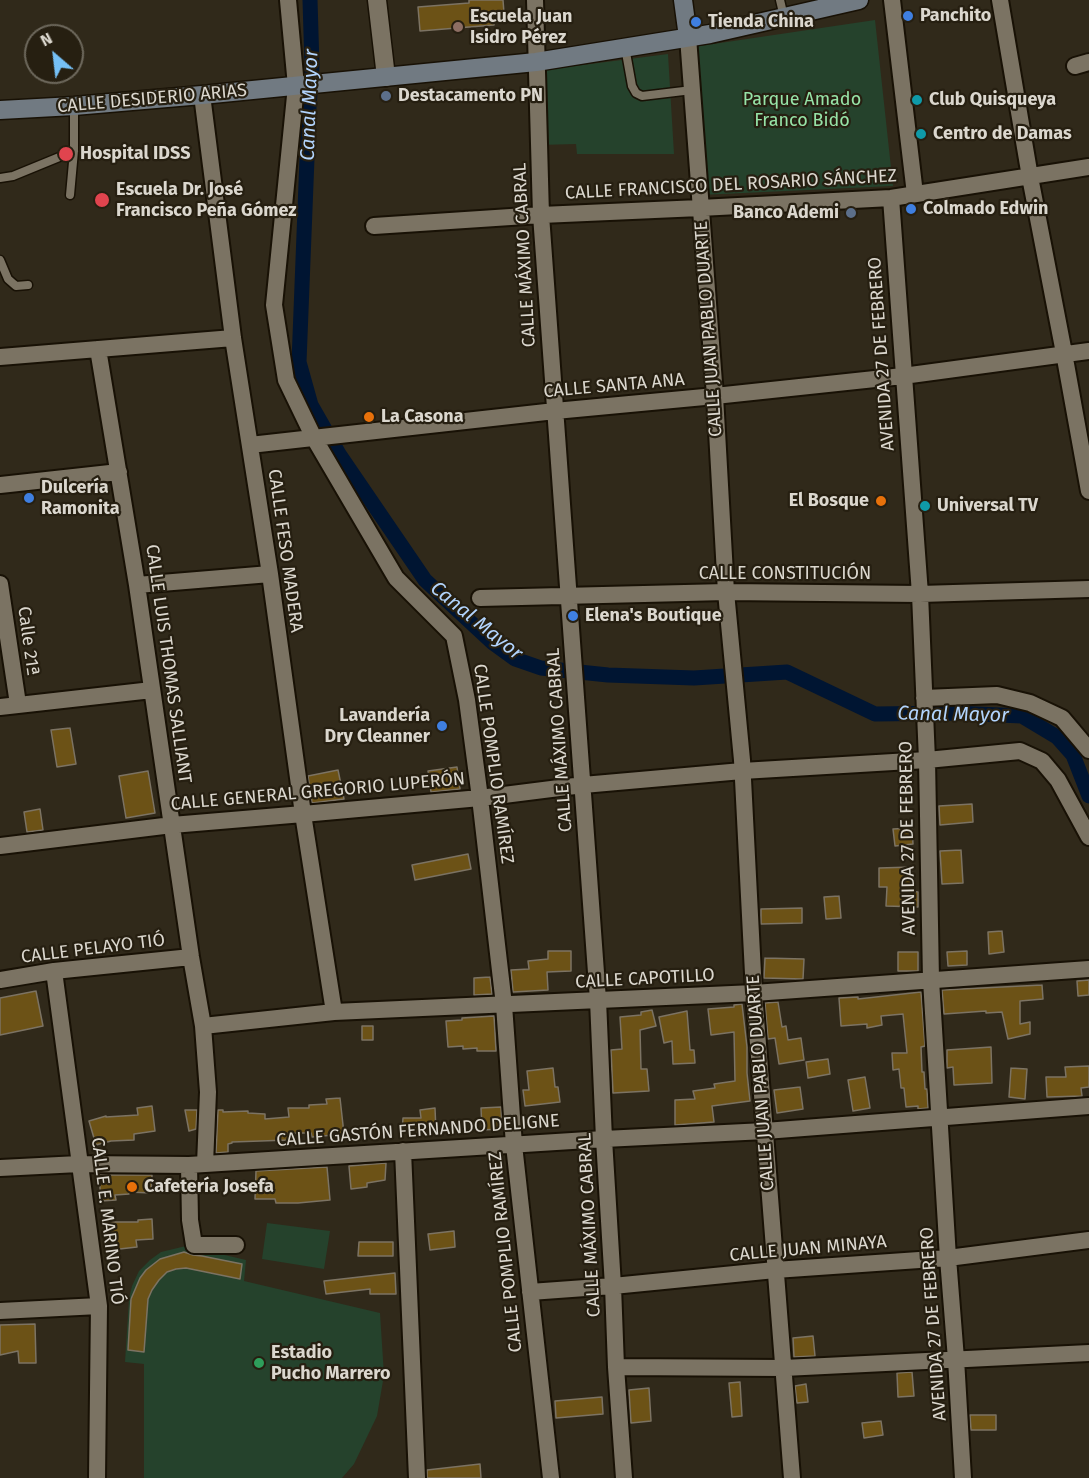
<!DOCTYPE html>
<html>
<head>
<meta charset="utf-8">
<style>
  body { margin:0 }
  #map { position:relative; width:1089px; height:1478px; overflow:hidden; background:#30291a; font-family:"Fira Sans",sans-serif }
  canvas { display:block }
  .north { position:absolute; left:24px; top:24px; width:60px; height:60px; box-sizing:border-box; background:#261f11; border:2px solid #6e695d; border-radius:50%; rotate:332deg; font-size:16px; font-weight:700; line-height:24px; text-align:center; color:#dbd7ce }
  .north::after { content:''; display:block; margin:auto; width:21px; height:27px; background:#75c0f6; clip-path:polygon(50% 0,100% 100%,50% 72%,0 100%) }
</style>
</head>
<body>
<div id="map">
<canvas width="1089" height="1478"></canvas>
<div class="north">N</div>
</div>
<script>
const ctx = document.querySelector('canvas').getContext('2d');
ctx.lineJoin = 'round';
function paint(path, color) { ctx.fillStyle = color; ctx.fill(path, 'evenodd'); }
const toPath = rows => new Path2D(rows.map(r => 'M' + r).join(''));
function strokePath(path, color, width, dash) { ctx.strokeStyle = color; ctx.lineWidth = width; ctx.lineCap = dash ? 'butt' : 'round'; ctx.setLineDash(dash || []); ctx.stroke(path); }
function label(font, color, halo, rows, align = 'center') {
  ctx.font = font + ' "Fira Sans",sans-serif'; ctx.lineWidth = 4.5; ctx.setLineDash([]); ctx.textBaseline = 'middle'; ctx.strokeStyle = halo; ctx.fillStyle = color; for (const [text, x, y, turn = 0] of rows) {
    ctx.save(); ctx.translate(x, y); ctx.rotate((+turn || 0) * Math.PI / 180); ctx.textAlign = isNaN(turn) ? turn : align; if (halo) ctx.strokeText(text, 0, 0); ctx.fillText(text, 0, 0); ctx.restore();
  }
}
const green = toPath([
  [875,20,893,186,700,195,693,47],
  [668,54,674,154,577,154,576,144,539,145,536,71],
  [267,1223,330,1231,324,1269,262,1259],
  [186,1246,246,1260,244,1281,380,1313,384,1375,377,1416,354,1464,342,1478,144,1478,144,1364,125,1362,129,1299,132,1286,139,1271,150,1260,161,1252]
]);
const canal = toPath([
  [310,0,312,66,309,107,299,362,311,405,339,454,425,580,493,643,515,659,541,668,608,675,694,678,787,672,875,714,954,713,1022,716,1057,737,1073,755,1089,796]
]);
const building = toPath([
  [469,0,503,0,504,13,493,14,494,25,420,31,418,7,469,3,469,0],
  [70,728,76,764,57,767,51,730,70,728],
  [457,767,460,789,431,792,428,771,457,767],
  [338,770,344,799,312,803,308,776,338,770],
  [148,771,155,813,126,818,119,776,148,771],
  [972,804,973,822,940,825,939,806,972,804],
  [40,809,43,830,27,832,24,812,40,809],
  [912,828,913,844,895,846,893,829,912,828],
  [961,850,963,883,942,884,940,851,961,850],
  [468,854,471,869,415,880,412,865,468,854],
  [912,867,912,891,918,892,918,907,886,906,887,887,879,887,879,868,912,867],
  [839,896,841,918,826,919,824,897,839,896],
  [802,908,802,923,761,924,761,909,802,908],
  [1002,931,1004,952,989,954,988,932,1002,931],
  [548,951,571,951,571,971,547,972,548,990,513,992,511,970,529,969,528,961,548,959,548,951],
  [967,951,967,965,948,966,947,952,967,951],
  [898,952,918,952,918,971,898,971,898,952],
  [765,958,804,959,803,979,764,978,765,958],
  [490,977,492,994,474,995,474,978,490,977],
  [1089,980,1089,995,1078,996,1077,981,1089,980],
  [1042,985,1043,999,1020,1001,1020,1024,1030,1022,1030,1034,1008,1039,1002,1012,986,1013,986,1011,944,1014,942,990,1042,985],
  [36,991,43,1026,0,1035,0,998,36,991],
  [921,992,925,1046,921,1047,922,1072,924,1072,925,1089,927,1089,928,1108,918,1109,918,1106,906,1107,904,1088,901,1088,899,1069,893,1070,892,1053,907,1053,903,1014,881,1016,882,1025,867,1028,867,1024,841,1026,839,998,858,997,858,999,921,992],
  [778,1002,782,1027,786,1026,788,1040,801,1038,804,1060,779,1064,775,1038,768,1039,765,1003,778,1002],
  [742,1004,747,1047,747,1073,750,1101,712,1106,714,1122,675,1125,675,1100,695,1099,693,1091,715,1088,714,1084,735,1081,734,1032,711,1035,708,1009,734,1007,734,1005,742,1004],
  [652,1010,656,1026,640,1030,641,1069,647,1069,649,1091,613,1093,611,1050,622,1049,620,1017,641,1015,641,1012,652,1010],
  [687,1011,690,1050,694,1050,695,1063,673,1064,672,1041,664,1043,659,1017,687,1011],
  [494,1016,496,1051,477,1051,477,1048,463,1049,463,1046,448,1047,446,1021,462,1020,462,1018,494,1016],
  [362,1026,373,1026,373,1040,362,1040,362,1026],
  [991,1047,992,1083,954,1085,953,1067,947,1068,947,1050,991,1047],
  [828,1059,830,1074,808,1078,806,1062,828,1059],
  [1089,1066,1089,1087,1081,1088,1082,1096,1047,1097,1046,1077,1066,1077,1065,1067,1089,1066],
  [553,1068,555,1087,558,1087,560,1102,525,1106,523,1090,529,1090,527,1071,553,1068],
  [1011,1068,1027,1069,1025,1099,1009,1097,1011,1068],
  [865,1077,870,1108,853,1111,848,1080,865,1077],
  [800,1087,803,1109,777,1113,774,1090,800,1087],
  [340,1098,344,1134,312,1137,311,1133,288,1133,289,1140,232,1142,232,1143,228,1144,228,1152,216,1153,218,1110,223,1110,223,1112,248,1111,248,1113,265,1114,265,1119,289,1117,288,1108,309,1108,309,1105,327,1104,326,1099,340,1098],
  [152,1106,155,1131,134,1134,134,1140,111,1141,96,1145,89,1121,106,1116,106,1117,138,1115,137,1108,152,1106],
  [501,1107,502,1129,482,1130,481,1108,501,1107],
  [435,1108,436,1132,402,1132,403,1118,421,1118,420,1110,435,1108],
  [185,1110,197,1110,196,1129,189,1131,185,1110],
  [386,1163,385,1180,367,1183,367,1187,351,1189,349,1166,386,1163],
  [327,1167,330,1200,298,1203,276,1203,275,1199,255,1199,256,1171,327,1167],
  [99,1175,152,1175,151,1193,129,1192,129,1194,115,1195,116,1200,101,1201,99,1175],
  [152,1219,153,1239,136,1240,137,1247,111,1250,109,1222,138,1222,138,1220,152,1219],
  [454,1231,455,1247,430,1250,428,1234,454,1231],
  [359,1242,393,1242,393,1256,358,1256,359,1242],
  [184,1252,193,1255,202,1256,242,1264,240,1279,186,1268,176,1269,167,1272,159,1280,152,1290,148,1299,144,1352,128,1350,131,1299,140,1278,146,1270,160,1259,184,1252],
  [395,1273,396,1294,370,1294,370,1289,326,1294,324,1281,395,1273],
  [35,1324,36,1363,19,1363,18,1351,0,1355,0,1325,35,1324],
  [813,1336,815,1356,794,1357,793,1338,813,1336],
  [912,1372,914,1396,898,1397,897,1373,912,1372],
  [740,1382,742,1416,732,1417,729,1383,740,1382],
  [806,1384,808,1402,797,1403,795,1386,806,1384],
  [649,1388,651,1421,631,1423,629,1390,649,1388],
  [602,1397,603,1414,556,1418,555,1401,602,1397],
  [970,1415,996,1415,996,1430,971,1430,970,1415],
  [881,1421,883,1435,864,1438,862,1423,881,1421],
  [480,1464,481,1478,427,1478,427,1470,480,1464]
]);
const service = toPath([
  [780,0,784,17],
  [625,47,632,86,636,93,642,96,692,90],
  [0,178,13,176,74,151],
  [70,195,74,151,74,106],
  [0,260,8,279,16,286,28,285]
]);
const minor = toPath([
  [288,0,296,86,274,305,286,380,314,438,396,578,454,636,467,700,480,798,504,1005,514,1145,551,1478],
  [535,0,541,215,598,1000,604,1139,613,1286,616,1367,624,1478],
  [892,0,915,194],
  [1000,0,1030,177,1064,353,1089,491],
  [688,37,715,396,726,592,742,760,754,993,792,1478],
  [1075,66,1089,62],
  [202,95,233,338,270,574,303,814,334,1012],
  [891,198,920,594,927,760,931,980,948,1258,956,1359,963,1478],
  [374,226,541,215,700,208,891,198,1089,167],
  [98,349,137,585,191,957,203,1026,208,1092,205,1164],
  [0,357,233,338],
  [250,445,555,411,715,396,903,376,1089,351],
  [0,485,119,472],
  [0,584,18,704],
  [137,585,270,574],
  [480,598,726,592,920,594,1089,589],
  [924,698,997,695,1030,703,1062,718,1089,750],
  [0,707,152,690],
  [0,846,172,825,303,814,480,798,583,785,742,771,927,760,1020,751,1042,761,1058,780,1089,837],
  [54,971,99,1306,97,1478],
  [0,980,54,971,191,957],
  [203,1026,334,1012,754,993,1089,969],
  [403,1151,417,1478],
  [189,1165,190,1220,194,1245,236,1245],
  [0,1168,79,1164,189,1165,604,1139,765,1131,1089,1106],
  [530,1292,613,1286,775,1270,948,1258,1089,1240],
  [0,1311,99,1306],
  [616,1367,784,1368,1089,1353]
]);
const tertiary = toPath([
  [377,0,386,77]
]);
const secondary = toPath([
  [683,0,688,37],
  [0,110,74,106,202,95,536,62,710,34,859,0]
]);
const markers = [
  [908,16,6,"#3f7fe0"],
  [696,22,6,"#3f7fe0"],
  [458,27,6,"#8d6e63"],
  [386,96,6,"#5c6f8a"],
  [917,100,6,"#0f9aa8"],
  [921,134,6,"#0f9aa8"],
  [66,154,8,"#e0444e"],
  [102,200,8,"#e0444e"],
  [911,209,6,"#3f7fe0"],
  [851,213,6,"#5c6f8a"],
  [369,417,6,"#e8710a"],
  [29,498,6,"#3f7fe0"],
  [881,501,6,"#e8710a"],
  [925,506,6,"#0f9aa8"],
  [573,616,6,"#3f7fe0"],
  [442,726,6,"#3f7fe0"],
  [132,1187,6,"#e8710a"],
  [259,1363,6,"#2e9e5b"]
];
const poiNames = [
  ["Panchito",920,16],
  ["Escuela Juan",470,17],
  ["Isidro Pérez",470,38],
  ["Tienda China",708,22],
  ["Destacamento PN",398,96],
  ["Club Quisqueya",929,100],
  ["Centro de Damas",933,134],
  ["Hospital IDSS",80,154],
  ["Escuela Dr. José",116,190],
  ["Francisco Peña Gómez",116,211],
  ["Colmado Edwin",923,209],
  ["Banco Ademi",839,213,"right"],
  ["La Casona",381,417],
  ["Dulcería",41,488],
  ["Ramonita",41,509],
  ["El Bosque",869,501,"right"],
  ["Universal TV",937,506],
  ["Elena's Boutique",585,616],
  ["Lavandería",430,716,"right"],
  ["Dry Cleanner",430,737,"right"],
  ["Cafetería Josefa",144,1187],
  ["Estadio",271,1353],
  ["Pucho Marrero",271,1374]
];
const streetNames = [
  ["CALLE DESIDERIO ARIAS",152,99,-5],
  ["CALLE FRANCISCO DEL ROSARIO SÁNCHEZ",731,185,-3],
  ["CALLE MÁXIMO CABRAL",525,255,-93],
  ["CALLE JUAN PABLO DUARTE",709,329,-94],
  ["AVENIDA 27 DE FEBRERO",882,354,-94],
  ["CALLE SANTA ANA",614,386,-5],
  ["CALLE FESO MADERA",285,551,82],
  ["CALLE CONSTITUCIÓN",785,574],
  ["Calle 21ª",28,641,82],
  ["CALLE LUIS THOMAS SALLIANT",168,664,82],
  ["CALLE MÁXIMO CABRAL",560,740,-94],
  ["CALLE POMPLIO RAMÍREZ",493,764,82],
  ["CALLE GENERAL GREGORIO LUPERÓN",318,792,-5],
  ["AVENIDA 27 DE FEBRERO",908,838,-91],
  ["CALLE PELAYO TIÓ",93,949,-7],
  ["CALLE CAPOTILLO",645,979,-3],
  ["CALLE JUAN PABLO DUARTE",761,1083,-94],
  ["CALLE GASTÓN FERNANDO DELIGNE",418,1131,-4],
  ["CALLE E. MARINO TIÓ",107,1221,83],
  ["CALLE MÁXIMO CABRAL",590,1225,-93],
  ["CALLE JUAN MINAYA",808,1249,-5],
  ["CALLE POMPLIO RAMÍREZ",506,1252,-96],
  ["AVENIDA 27 DE FEBRERO",934,1324,-94]
];
const parkNames = [
  ["Parque Amado",802,100],
  ["Franco Bidó",802,121]
];
const waterNames = [
  ["Canal Mayor",310,105,-88],
  ["Canal Mayor",476,621,39],
  ["Canal Mayor",953,715,1]
];
paint(green, '#25422c');
strokePath(canal, '#001532', 15);
paint(building, '#6c5216');
strokePath(building, '#7c7363', 1.5);
strokePath(service, '#181105', 11);
strokePath(minor, '#181105', 20);
strokePath(tertiary, '#181105', 21);
strokePath(secondary, '#181105', 21);
strokePath(service, '#7b7363', 8);
strokePath(minor, '#7b7363', 16);
strokePath(tertiary, '#7b7363', 18);
strokePath(secondary, '#717a82', 18);
for (const [x, y, r, color] of markers) { const dot = new Path2D(); dot.arc(x, y, r, 0, 2 * Math.PI); ctx.fillStyle = color; ctx.fill(dot); strokePath(dot, '#261f11', 2); }
label('bold 18px', '#dbd7ce', '#261f11', poiNames, 'left');
label('18px', '#dbd7ce', '#261f11', streetNames);
label('18px', '#96e3a7', '#261f11', parkNames);
label('italic 20px', '#b2d4fd', '#261f11', waterNames);
</script>
</body>
</html>
